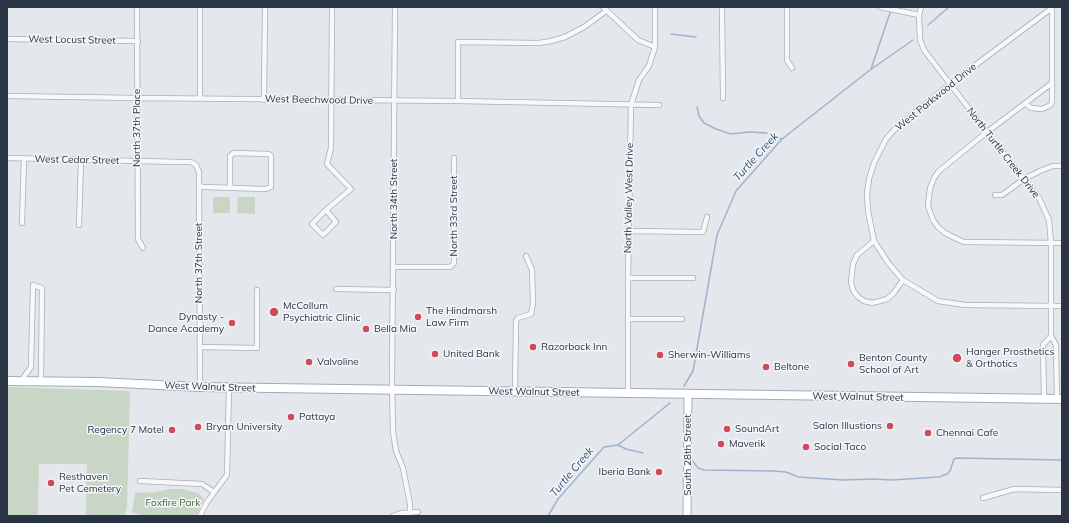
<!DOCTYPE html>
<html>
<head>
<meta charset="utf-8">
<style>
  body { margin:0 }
  #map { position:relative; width:1069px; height:523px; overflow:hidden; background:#e4e7ec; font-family:Mulish,sans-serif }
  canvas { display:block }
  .frame { position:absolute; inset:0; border:8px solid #2b3445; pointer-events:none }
</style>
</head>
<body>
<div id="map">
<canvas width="1069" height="523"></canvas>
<div class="frame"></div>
</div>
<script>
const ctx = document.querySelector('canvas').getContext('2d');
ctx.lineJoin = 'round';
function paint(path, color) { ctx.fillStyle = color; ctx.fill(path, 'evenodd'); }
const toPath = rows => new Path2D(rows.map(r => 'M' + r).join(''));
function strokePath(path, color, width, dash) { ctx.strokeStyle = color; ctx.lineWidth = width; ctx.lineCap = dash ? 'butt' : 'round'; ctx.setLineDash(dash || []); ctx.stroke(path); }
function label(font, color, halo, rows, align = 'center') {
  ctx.font = font + ' Mulish,sans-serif'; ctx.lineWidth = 3; ctx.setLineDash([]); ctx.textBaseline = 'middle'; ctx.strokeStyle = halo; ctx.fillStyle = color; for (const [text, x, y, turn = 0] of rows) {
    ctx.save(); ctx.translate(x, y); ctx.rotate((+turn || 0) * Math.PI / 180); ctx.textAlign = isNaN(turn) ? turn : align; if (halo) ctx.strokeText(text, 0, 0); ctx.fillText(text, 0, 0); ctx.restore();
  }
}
const green = toPath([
  [213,197,230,197,230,213,213,213],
  [238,197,255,197,255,214,237,213],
  [7,387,130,391,127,508,124,515,86,515,87,464,39,464,38,515,7,515],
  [170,489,182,489,198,493,204,499,196,516,143,516,132,512,135,493,156,492]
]);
const stream = toPath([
  [928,25,949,7],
  [671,34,696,37],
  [871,69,892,7],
  [697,107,699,116,704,123,716,129,731,134,749,132,767,133],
  [773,135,782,139],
  [684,386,693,371,717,235,736,191,782,139,870,70,913,40],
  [618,445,626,449,643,453],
  [692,460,698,468,704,470,773,471,786,472,798,477,843,480,873,479,892,480,939,477,947,474,950,471,954,459,957,458,1062,460],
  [548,516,558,499,604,447,618,445,670,403]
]);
const street = toPath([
  [137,7,138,239,143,248],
  [395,7,392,383,393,432,396,451,403,468,410,504,410,516],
  [603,7,638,40,655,47],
  [722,7,723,98],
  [787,7,787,60,792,68],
  [880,7,919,15],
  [921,7,919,15,920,40,924,50,987,132,1039,198,1049,220,1051,243,1051,336,1056,345,1057,399],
  [1052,7,1052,83,987,132,939,171,934,178,930,188,928,206,933,220,938,227,945,233,957,239,964,242,1062,243],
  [1052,8,950,84,896,128,886,139,874,163,869,179,867,194,868,211,874,241,889,264,903,280,938,301,965,305,1062,306],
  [7,39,138,41],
  [7,96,137,98,458,101,659,105],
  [200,99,200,7],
  [264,100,265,7],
  [458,101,458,42,539,43,551,41,565,37,584,27,606,11],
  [1026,104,1031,108,1042,109,1049,106,1052,103,1052,83],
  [7,158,181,162,191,162,196,165,199,172,200,387],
  [199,186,203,187,266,189,271,187,271,156,269,154,234,153,230,156,230,188],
  [995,195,1002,195,1024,179,1040,171,1053,166,1062,166],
  [326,210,336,222,323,235,312,224,326,210,351,189,327,164,331,148,332,7],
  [22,223,24,159],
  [79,225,81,160],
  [629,231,703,232,707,217],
  [874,241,857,255,853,264,851,282,853,290,857,296,864,301,872,303,880,301,887,299,893,294,903,280],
  [394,267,450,267,454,263,454,158],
  [628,278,693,278],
  [336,289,394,290],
  [628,319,682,319],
  [200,347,257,348,257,290],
  [21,381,31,367,33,285,42,288,41,381],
  [515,392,516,321,518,318,531,314,533,304,532,270,526,256],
  [628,394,628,278,631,105,639,80,649,66,655,47,655,7],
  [1044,399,1043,345,1051,336],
  [140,481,202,484,214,492],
  [983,498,1014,489,1062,490],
  [200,516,207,502,227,475,229,388],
  [393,516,401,513,418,512]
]);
const secondary = toPath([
  [687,516,688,394]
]);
const primary = toPath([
  [7,381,98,382,200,387,1062,399]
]);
const markers = [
  [274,312,5,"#d1495b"],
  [418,317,4,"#d1495b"],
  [232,323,4,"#d1495b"],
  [366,329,4,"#d1495b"],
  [533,347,4,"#d1495b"],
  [435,354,4,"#d1495b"],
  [660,355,4,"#d1495b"],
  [957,358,5,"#d1495b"],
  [309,362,4,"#d1495b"],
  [851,364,4,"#d1495b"],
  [766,367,4,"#d1495b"],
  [291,417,4,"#d1495b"],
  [890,426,4,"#d1495b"],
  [198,427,4,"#d1495b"],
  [727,429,4,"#d1495b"],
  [172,430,4,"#d1495b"],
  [928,433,4,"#d1495b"],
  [721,444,4,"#d1495b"],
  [806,447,4,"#d1495b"],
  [659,472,4,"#d1495b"],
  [51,483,4,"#d1495b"]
];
const streetNames = [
  ["West Locust Street",72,40,1],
  ["West Parkwood Drive",936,97,-39],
  ["West Beechwood Drive",319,100,1],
  ["North 37th Place",137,128,-90],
  ["North Turtle Creek Drive",1003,153,52],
  ["West Cedar Street",77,160,1],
  ["North Valley West Drive",629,198,-89],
  ["North 34th Street",394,199,-90],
  ["North 33rd Street",454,216,-90],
  ["North 37th Street",199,263,-90],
  ["West Walnut Street",210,387,2],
  ["West Walnut Street",534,392,1],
  ["West Walnut Street",858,397,1],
  ["South 28th Street",688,455,-90]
];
const poiNames = [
  ["McCollum",283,306],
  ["Psychiatric Clinic",283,318],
  ["The Hindmarsh",426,311],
  ["Law Firm",426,323],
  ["Dynasty -",224,317,"right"],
  ["Dance Academy",224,329,"right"],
  ["Bella Mia",374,329],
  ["Razorback Inn",541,347],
  ["Hanger Prosthetics",966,352],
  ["& Orthotics",966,364],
  ["United Bank",443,354],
  ["Sherwin-Williams",668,355],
  ["Benton County",859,358],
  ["School of Art",859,370],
  ["Valvoline",317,362],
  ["Beltone",774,367],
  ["Pattaya",299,417],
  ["Salon Illustions",882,426,"right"],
  ["Bryan University",206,427],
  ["SoundArt",735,429],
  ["Regency 7 Motel",164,430,"right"],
  ["Chennai Cafe",936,433],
  ["Maverik",729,444],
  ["Social Taco",814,447],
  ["Iberia Bank",651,472,"right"],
  ["Resthaven",59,477],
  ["Pet Cemetery",59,489]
];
const parkNames = [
  ["Foxfire Park",173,503]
];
const waterNames = [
  ["Turtle Creek",756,157,-48],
  ["Turtle Creek",572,472,-50]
];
paint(green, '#c9d6c5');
strokePath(stream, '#9fb4cc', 1.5);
strokePath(street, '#a9aeb7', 6);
strokePath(secondary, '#a9aeb7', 9);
strokePath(primary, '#a3abb8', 10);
strokePath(street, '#f7f8fa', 4.5);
strokePath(secondary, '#fff', 7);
strokePath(primary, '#fff', 8);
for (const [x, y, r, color] of markers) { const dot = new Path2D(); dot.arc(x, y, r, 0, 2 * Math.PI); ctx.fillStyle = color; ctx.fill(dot); strokePath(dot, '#f4f6f9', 1.5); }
label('10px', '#2b3445', '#f4f6f9', streetNames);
label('10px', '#2b3445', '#f4f6f9', poiNames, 'left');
label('10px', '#3f6138', '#f4f6f9', parkNames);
label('italic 11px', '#34527a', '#f4f6f9', waterNames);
</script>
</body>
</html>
